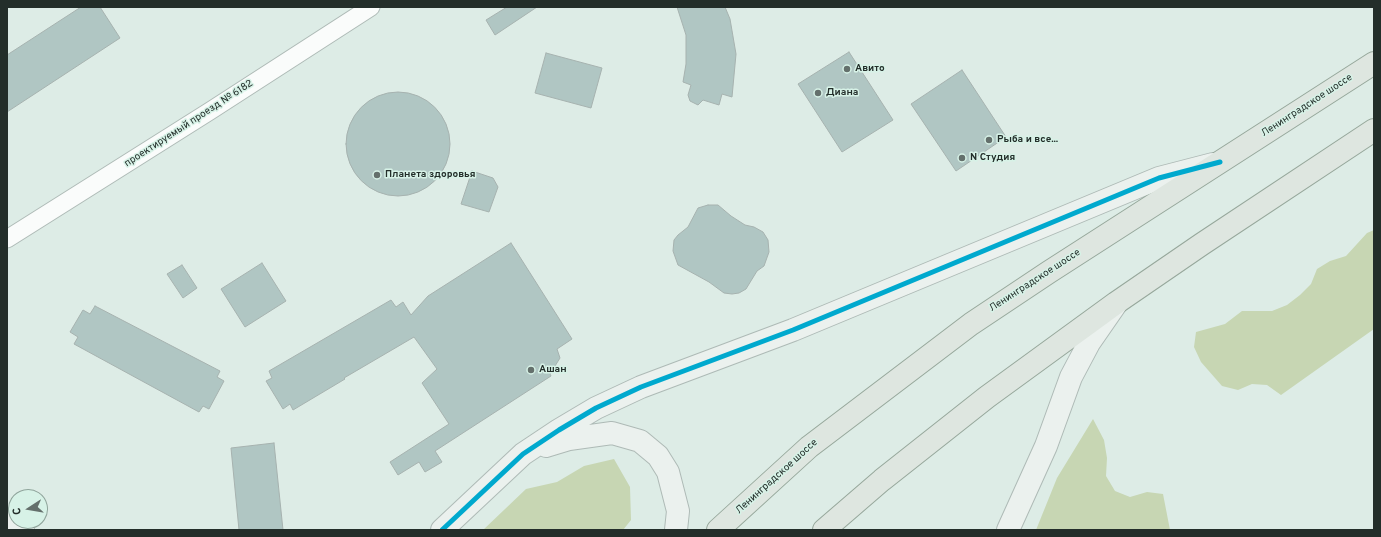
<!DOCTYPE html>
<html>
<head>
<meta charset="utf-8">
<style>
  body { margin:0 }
  #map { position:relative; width:1381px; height:537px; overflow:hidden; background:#ddece6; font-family:Overpass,sans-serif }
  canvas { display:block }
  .frame { position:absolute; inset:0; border:8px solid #232e2a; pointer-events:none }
  .north { position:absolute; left:8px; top:489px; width:40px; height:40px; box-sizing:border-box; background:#d7f2e7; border:1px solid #8fa49b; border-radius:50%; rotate:258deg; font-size:11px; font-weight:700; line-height:16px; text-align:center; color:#232e2a }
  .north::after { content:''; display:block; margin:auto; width:14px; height:18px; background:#64706c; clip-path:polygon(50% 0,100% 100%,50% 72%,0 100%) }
</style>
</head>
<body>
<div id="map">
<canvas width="1381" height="537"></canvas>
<div class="frame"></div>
<div class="north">С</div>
</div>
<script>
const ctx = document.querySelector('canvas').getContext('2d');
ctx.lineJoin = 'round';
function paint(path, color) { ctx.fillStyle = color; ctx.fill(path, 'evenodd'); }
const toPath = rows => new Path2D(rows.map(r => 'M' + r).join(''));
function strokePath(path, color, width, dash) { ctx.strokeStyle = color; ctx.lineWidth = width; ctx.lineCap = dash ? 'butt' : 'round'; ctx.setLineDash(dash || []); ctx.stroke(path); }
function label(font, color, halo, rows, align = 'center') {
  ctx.font = font + ' Overpass,sans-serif'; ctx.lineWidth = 3; ctx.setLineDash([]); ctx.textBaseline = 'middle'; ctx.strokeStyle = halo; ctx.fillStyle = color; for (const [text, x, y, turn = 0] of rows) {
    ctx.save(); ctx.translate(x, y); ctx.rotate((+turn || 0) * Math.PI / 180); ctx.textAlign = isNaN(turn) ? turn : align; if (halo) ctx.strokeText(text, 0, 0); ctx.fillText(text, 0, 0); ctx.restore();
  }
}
const forest = toPath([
  [1374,230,1374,329,1281,395,1267,385,1252,384,1238,390,1222,386,1201,362,1194,347,1196,332,1225,324,1242,311,1272,311,1287,305,1300,295,1311,284,1317,269,1330,261,1346,256,1367,233],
  [1093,419,1104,440,1107,458,1106,476,1115,491,1130,497,1147,492,1163,494,1170,530,1036,530,1057,478],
  [614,459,630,487,631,520,623,530,483,530,526,489,557,482,584,466]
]);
const building = toPath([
  [81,7,100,7,120,38,7,112,7,55,81,7],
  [507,7,537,7,495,35,486,20,507,7],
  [677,7,725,7,730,19,736,54,732,97,722,94,719,105,703,100,698,105,690,101,688,95,691,85,683,82,686,64,686,35,677,7],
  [849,52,893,120,842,152,798,84,849,52],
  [546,53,602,68,591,108,535,93,546,53],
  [962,70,1006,137,956,171,911,104,962,70],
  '346 144a52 52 0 1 1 104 0a52 52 0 1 1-104 0Z',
  [472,171,493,178,498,187,489,212,461,204,472,171],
  [708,205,718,205,731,216,745,225,754,227,763,232,768,240,769,252,764,266,757,271,746,289,739,293,732,294,724,293,709,282,678,265,673,251,674,240,678,235,688,227,698,208,708,205],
  [511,243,572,339,557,349,560,358,550,374,551,376,435,451,442,462,425,472,419,462,398,475,390,462,449,424,422,383,437,369,414,337,344,378,345,379,293,410,290,404,283,409,266,381,272,378,269,371,391,300,396,307,403,302,411,315,428,296,511,243],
  [262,263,286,301,245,327,221,289,262,263],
  [182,265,197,288,183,298,167,274,182,265],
  [95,306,220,371,217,377,224,381,209,409,203,406,199,412,74,344,78,337,70,332,83,310,90,314,95,306],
  [274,443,283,530,239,530,231,448,274,443]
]);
const street = toPath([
  [7,239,210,111,371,7]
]);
const secondary = toPath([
  [546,446,569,439,612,433,640,441,658,456,668,472,678,511,676,530],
  [7,519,23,530],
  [442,530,523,454,559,430,596,408,641,387,793,330,1159,178,1213,164],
  [1008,530,1046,446,1071,377,1089,343,1116,304]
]);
const primary = toPath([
  [718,530,809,447,971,324,1049,272,1374,63],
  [824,530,882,480,987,397,1116,303,1202,244,1374,130]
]);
const bus1 = toPath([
  [442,530,523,454,559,430,596,408,641,387,793,330,1159,178,1220,162]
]);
const markers = [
  [847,69,4,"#64706c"],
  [818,93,4,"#64706c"],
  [989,140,4,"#64706c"],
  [962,158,4,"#64706c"],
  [377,175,4,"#64706c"],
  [531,370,4,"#64706c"]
];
const poiNames = [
  ["Авито",855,69],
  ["Диана",826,93],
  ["Рыба и все...",997,140],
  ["N Студия",970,158],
  ["Планета здоровья",385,175],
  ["Ашан",539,370]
];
const streetNames = [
  ["Ленинградское шоссе",1307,106,-33],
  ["проектируемый проезд № 6182",189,124,-33],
  ["Ленинградское шоссе",1035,281,-33],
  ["Ленинградское шоссе",777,477,-42]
];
paint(forest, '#c7d6b3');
paint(building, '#b0c6c3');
strokePath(building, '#a6b2af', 1);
strokePath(street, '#aebab6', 19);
strokePath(secondary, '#aebab6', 24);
strokePath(primary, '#96a79b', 24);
strokePath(street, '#fafcfb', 17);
strokePath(secondary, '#ebf1ee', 22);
strokePath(primary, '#dee6e0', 22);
strokePath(bus1, '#00a9ce', 5);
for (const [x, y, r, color] of markers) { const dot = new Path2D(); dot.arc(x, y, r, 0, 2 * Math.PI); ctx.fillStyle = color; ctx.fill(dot); strokePath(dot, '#d7f2e7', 1.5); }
label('bold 10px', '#232e2a', '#d7f2e7', poiNames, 'left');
label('10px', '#232e2a', '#d7f2e7', streetNames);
</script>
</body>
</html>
